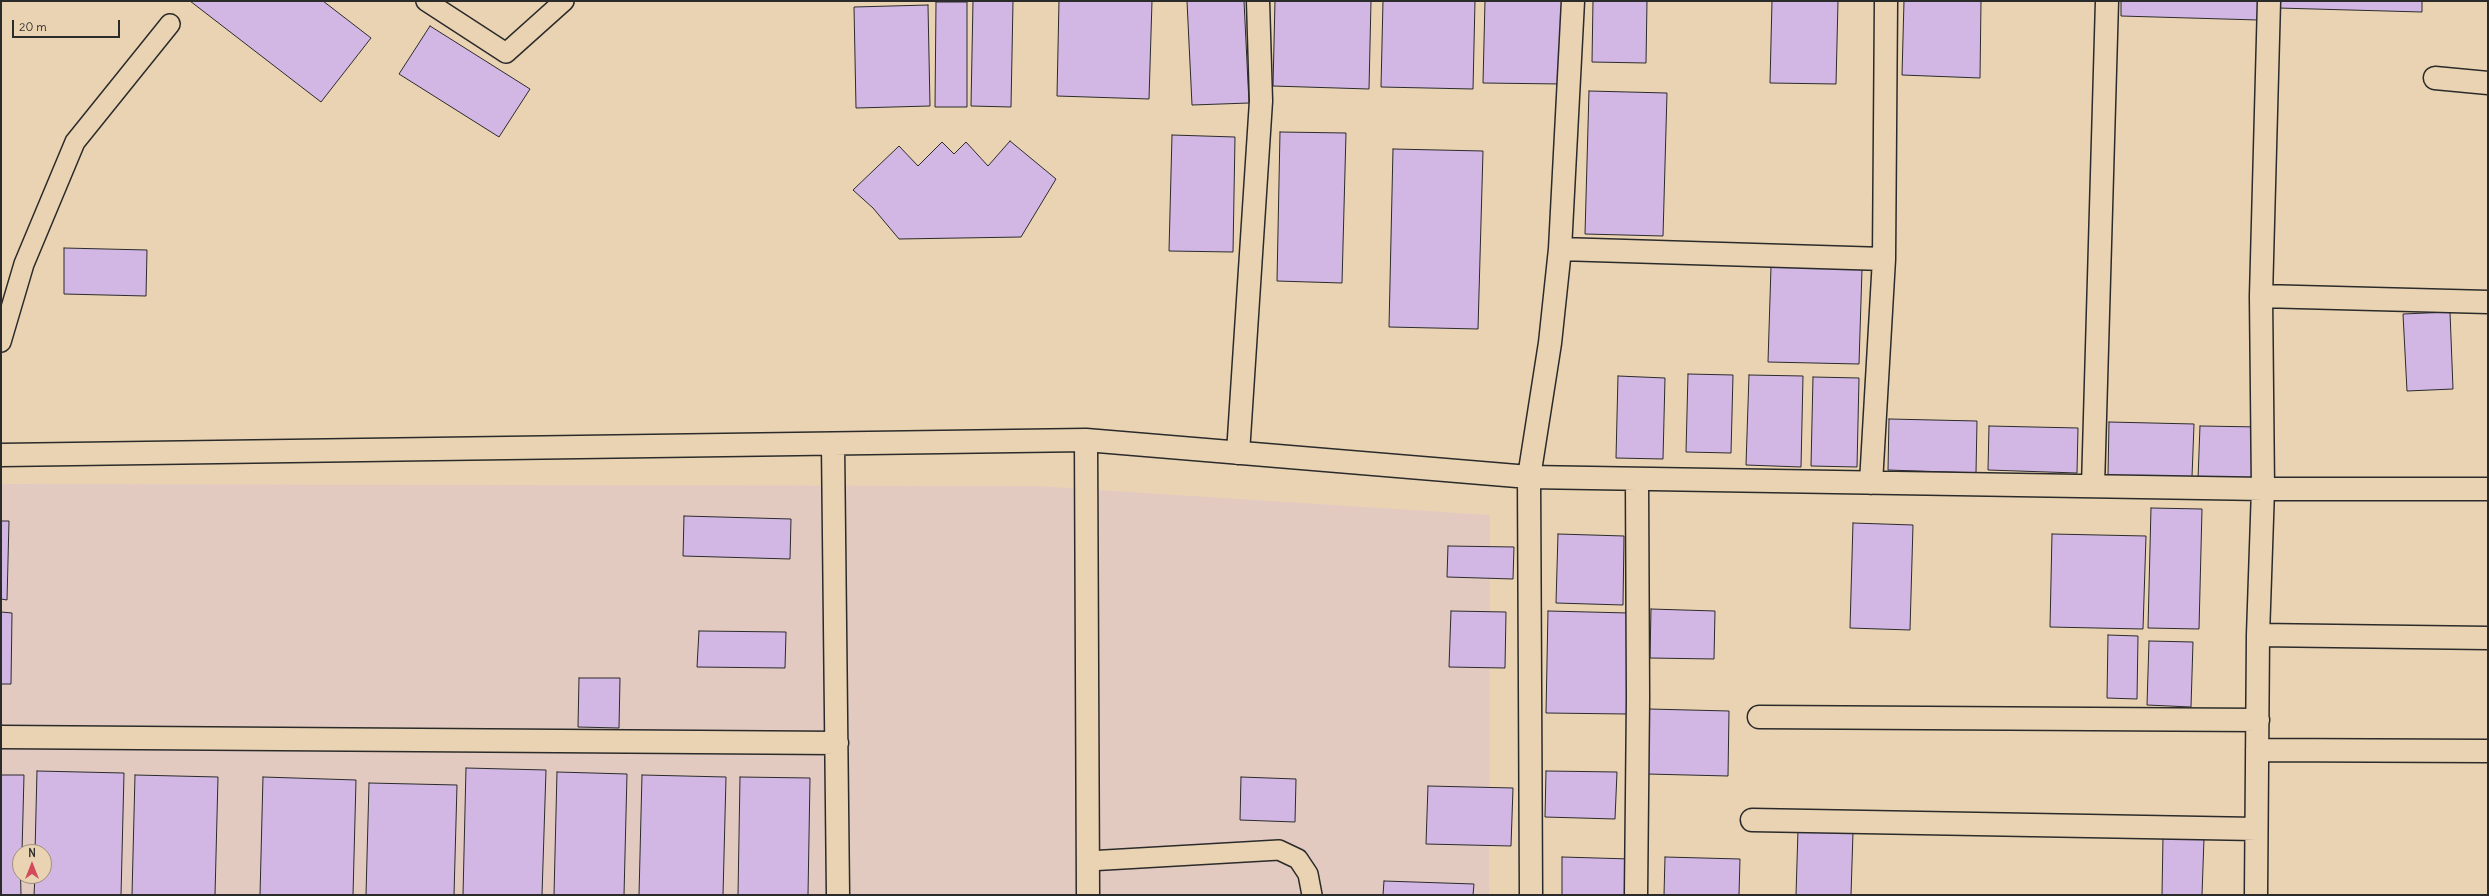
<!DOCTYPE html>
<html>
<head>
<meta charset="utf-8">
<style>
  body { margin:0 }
  #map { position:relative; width:2489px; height:896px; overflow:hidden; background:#ead3b2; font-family:Delius,sans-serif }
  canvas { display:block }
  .frame { position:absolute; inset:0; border:2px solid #2b2b2b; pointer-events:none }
  .north { position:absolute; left:12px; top:844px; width:40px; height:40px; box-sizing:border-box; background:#ead3b2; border:1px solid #9e907c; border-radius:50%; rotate:0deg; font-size:11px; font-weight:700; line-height:16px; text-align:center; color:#2b2b2b }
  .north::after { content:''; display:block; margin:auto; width:14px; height:18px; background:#d1495b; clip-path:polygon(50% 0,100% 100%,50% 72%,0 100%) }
  .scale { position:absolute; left:12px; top:20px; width:108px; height:18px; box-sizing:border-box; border:2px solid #2b2b2b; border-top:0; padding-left:5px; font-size:12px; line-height:14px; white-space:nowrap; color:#2b2b2b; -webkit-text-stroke:3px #ead3b2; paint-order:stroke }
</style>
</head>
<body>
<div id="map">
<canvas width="2489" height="896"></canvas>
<div class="frame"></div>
<div class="north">N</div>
<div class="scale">20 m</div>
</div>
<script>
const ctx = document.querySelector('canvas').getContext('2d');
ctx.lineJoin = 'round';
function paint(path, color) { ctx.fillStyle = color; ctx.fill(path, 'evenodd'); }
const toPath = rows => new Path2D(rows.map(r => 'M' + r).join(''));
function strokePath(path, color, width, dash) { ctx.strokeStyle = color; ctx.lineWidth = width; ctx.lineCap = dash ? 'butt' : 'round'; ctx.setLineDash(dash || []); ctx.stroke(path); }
const built = toPath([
  [1,484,1036,486,1490,515,1489,895,1,895],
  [20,852,44,852,44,876,20,876]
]);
const building = toPath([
  [190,1,323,1,371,38,321,102,190,1],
  [973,1,1013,1,1011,107,971,106,973,1],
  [1059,1,1152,1,1149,99,1057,96,1059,1],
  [1187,1,1244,1,1249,103,1192,105,1187,1],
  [1275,1,1371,1,1369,89,1273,86,1275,1],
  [1383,1,1475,1,1473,89,1381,87,1383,1],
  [1485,1,1564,1,1562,84,1483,83,1485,1],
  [1593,1,1647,1,1646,63,1592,62,1593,1],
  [1772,1,1838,1,1836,84,1770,83,1772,1],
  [1904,1,1981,1,1980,78,1902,75,1904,1],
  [2121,1,2258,1,2258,20,2121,16,2121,1],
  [2278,1,2422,1,2422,12,2278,8,2278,1],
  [936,2,967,2,967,107,935,107,936,2],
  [928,5,930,106,856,108,854,7,928,5],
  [430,26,530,89,499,137,399,74,430,26],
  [1589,91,1667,93,1663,236,1585,234,1589,91],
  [1280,132,1346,133,1342,283,1277,281,1280,132],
  [1172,135,1235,137,1233,252,1169,251,1172,135],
  [1010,141,1056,179,1021,237,899,239,873,208,853,190,899,146,918,166,942,142,954,154,966,142,988,166,1010,141],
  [1393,149,1483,151,1478,329,1389,327,1393,149],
  [64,248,147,250,146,296,64,294,64,248],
  [1771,267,1862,269,1859,364,1768,362,1771,267],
  [2450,312,2453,389,2407,391,2403,314,2450,312],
  [1688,374,1733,375,1731,453,1686,452,1688,374],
  [1749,375,1803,376,1801,467,1746,465,1749,375],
  [1618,376,1665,378,1663,459,1616,458,1618,376],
  [1813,377,1859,378,1857,467,1811,466,1813,377],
  [1889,419,1977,421,1976,473,1888,470,1889,419],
  [2109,422,2194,424,2192,477,2108,476,2109,422],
  [1989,426,2078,428,2077,473,1988,470,1989,426],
  [2200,426,2260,427,2259,480,2198,479,2200,426],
  [2151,508,2202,509,2199,629,2148,628,2151,508],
  [684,516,791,519,790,559,683,556,684,516],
  [1,521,9,521,7,600,1,599,1,521],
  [1853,523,1913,525,1910,630,1850,628,1853,523],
  [1558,534,1624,536,1623,605,1556,603,1558,534],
  [2052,534,2146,536,2143,629,2050,627,2052,534],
  [1448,546,1514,547,1513,579,1447,577,1448,546],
  [1651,609,1715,611,1714,659,1650,658,1651,609],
  [1451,611,1506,612,1505,668,1449,667,1451,611],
  [1548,611,1629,613,1627,714,1546,713,1548,611],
  [1,612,12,613,11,684,1,684,1,612],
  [699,631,786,632,785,668,697,667,699,631],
  [2108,635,2138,636,2137,699,2107,698,2108,635],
  [2149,641,2193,642,2191,707,2147,705,2149,641],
  [579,678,620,678,619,728,578,727,579,678],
  [1649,709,1729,711,1728,776,1647,774,1649,709],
  [466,768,546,770,542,895,463,895,466,768],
  [37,771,124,773,121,895,34,895,35,876,44,876,44,852,35,852,37,771],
  [1546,771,1617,772,1615,819,1545,817,1546,771],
  [557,772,627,774,624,895,554,895,557,772],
  [1,775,24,775,22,852,20,852,21,895,1,895,1,775],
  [135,775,218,777,215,895,132,895,135,775],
  [642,775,726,777,723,895,639,895,642,775],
  [263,777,356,780,353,895,260,895,263,777],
  [740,777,810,778,808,895,738,895,740,777],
  [1241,777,1296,779,1295,822,1240,820,1241,777],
  [369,783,457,785,454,895,366,895,369,783],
  [1428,786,1513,788,1511,846,1426,844,1428,786],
  [1798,830,1853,832,1851,895,1796,895,1798,830],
  [2163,837,2204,838,2202,895,2162,895,2163,837],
  [1562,857,1631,859,1630,895,1562,895,1562,857],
  [1665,857,1740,859,1739,895,1664,895,1665,857],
  [1384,881,1474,884,1473,895,1383,895,1384,881]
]);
const lane = toPath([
  [426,1,506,53,564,1],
  [1,342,24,264,75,142,170,24],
  [1088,861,1279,850,1298,859,1308,874,1312,895]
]);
const street = toPath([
  [1573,1,1560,249,1884,259],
  [2435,78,2488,83],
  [2261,296,2488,302],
  [1086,440,1088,895],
  [833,444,838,895],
  [1238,453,1261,101,1258,1],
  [1,455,1086,440,1529,477,2263,489,2488,489],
  [1871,483,1884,259,1886,1],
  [2093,486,2107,1],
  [2258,635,2488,638],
  [1759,717,2258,720],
  [1,737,837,743],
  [2257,750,2488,751],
  [1752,820,2256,829],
  [1531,895,1529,477,1550,343,1560,249],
  [1636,895,1638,698,1637,479],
  [2256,895,2258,635,2263,489,2261,296,2269,1]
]);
paint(built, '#e3cac1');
paint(building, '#d2b6e3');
strokePath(building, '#2b2b2b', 1);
strokePath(lane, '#2b2b2b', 22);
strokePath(street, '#2b2b2b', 25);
strokePath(lane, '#ead3b2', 19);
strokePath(street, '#ead3b2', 22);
</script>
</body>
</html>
